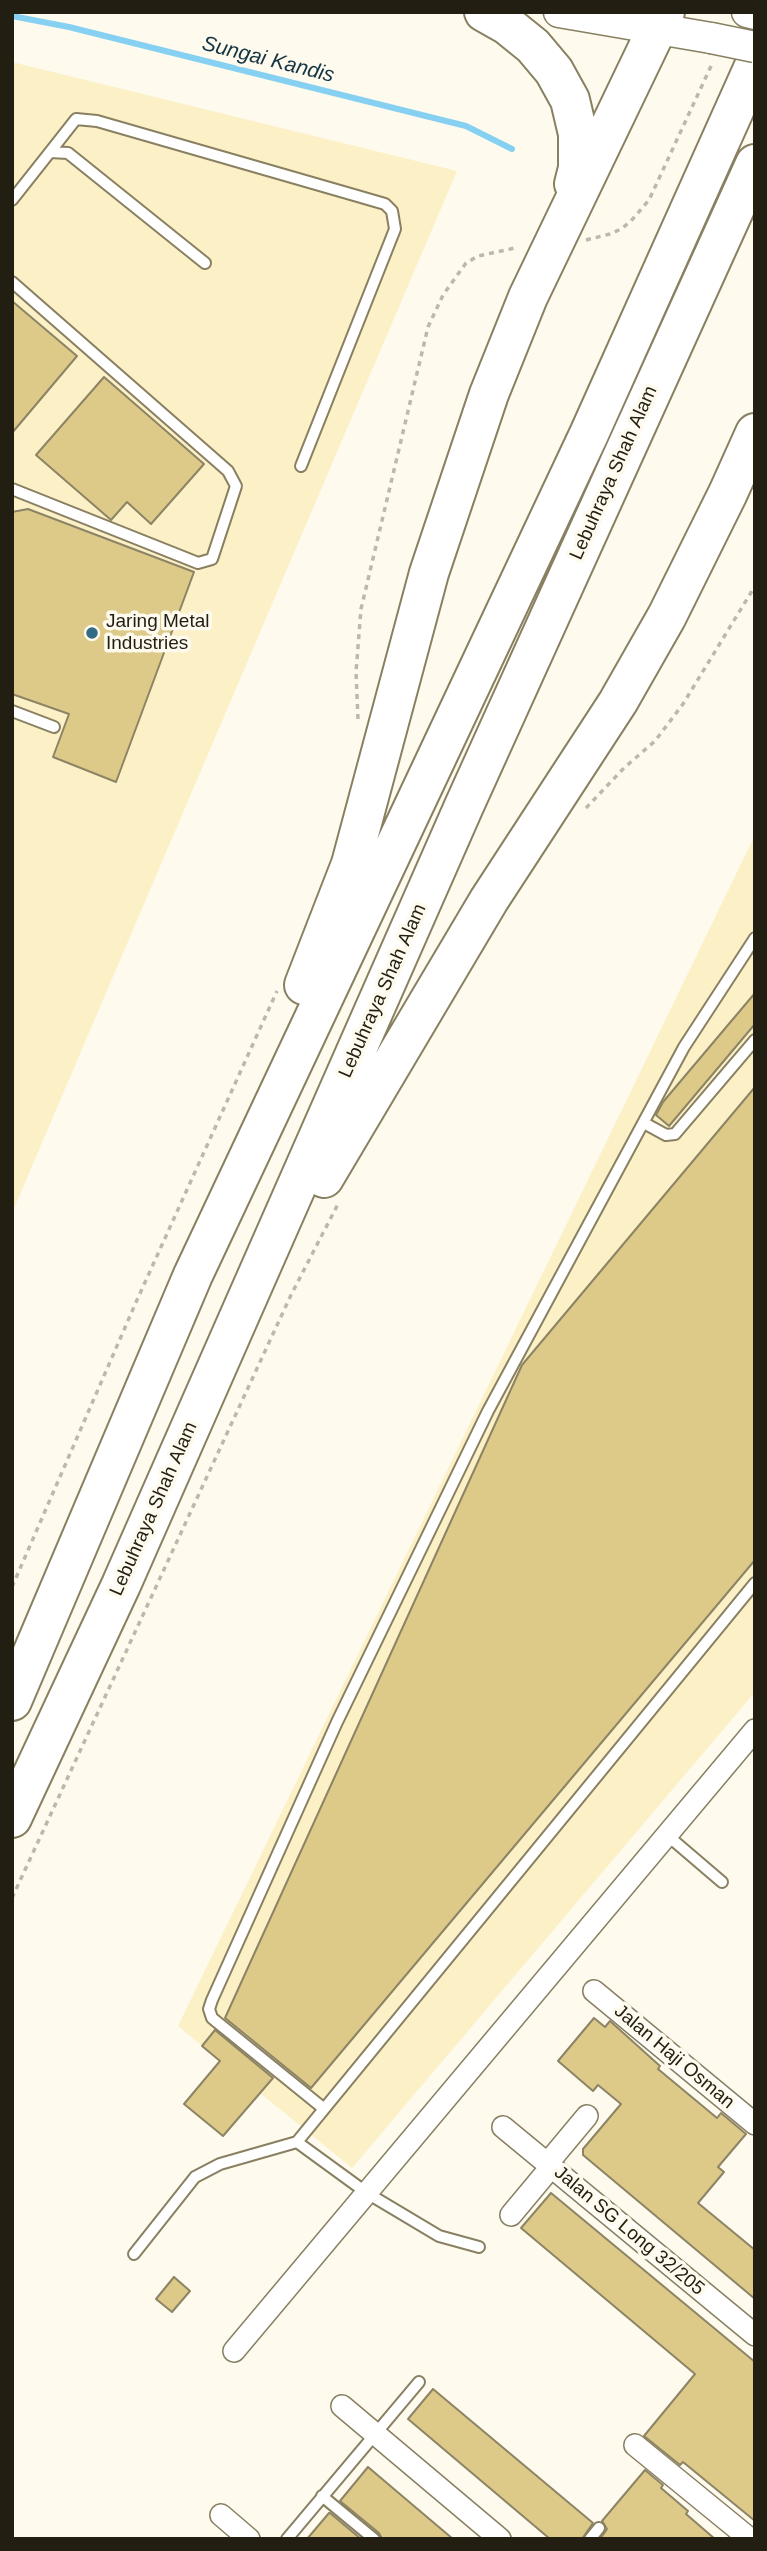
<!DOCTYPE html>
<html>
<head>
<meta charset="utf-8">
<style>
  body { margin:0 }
  #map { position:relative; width:767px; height:2551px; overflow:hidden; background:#fefaed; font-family:Arial,sans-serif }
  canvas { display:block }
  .frame { position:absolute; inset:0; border:14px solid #221e12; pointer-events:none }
</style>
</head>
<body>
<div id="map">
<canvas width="767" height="2551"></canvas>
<div class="frame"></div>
</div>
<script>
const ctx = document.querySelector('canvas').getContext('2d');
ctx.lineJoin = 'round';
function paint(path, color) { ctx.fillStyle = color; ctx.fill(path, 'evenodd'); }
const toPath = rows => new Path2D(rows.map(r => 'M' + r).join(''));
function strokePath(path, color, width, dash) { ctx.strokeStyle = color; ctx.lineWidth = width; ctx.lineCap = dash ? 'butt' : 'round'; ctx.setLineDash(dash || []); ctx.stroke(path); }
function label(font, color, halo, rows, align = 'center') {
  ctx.font = font + ' Arial,sans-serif'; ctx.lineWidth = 7; ctx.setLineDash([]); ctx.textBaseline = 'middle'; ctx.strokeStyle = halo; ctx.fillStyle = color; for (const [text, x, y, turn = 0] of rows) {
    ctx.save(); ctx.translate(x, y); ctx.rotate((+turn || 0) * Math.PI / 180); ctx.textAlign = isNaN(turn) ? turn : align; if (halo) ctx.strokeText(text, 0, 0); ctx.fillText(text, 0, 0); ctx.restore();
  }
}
const built = toPath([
  [12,62,457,171,12,1213],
  [755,835,755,1692,352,2168,178,2026]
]);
const stream = toPath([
  [12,16,69,27,466,126,512,149]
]);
const building = toPath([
  [12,301,77,356,12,433,12,301],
  [104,377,204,464,151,524,127,502,111,520,36,455,104,377],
  [28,509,194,572,116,782,53,757,69,714,12,694,12,512,28,509],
  [755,993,755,1024,669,1126,656,1115,663,1102,755,993],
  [755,1087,755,1560,311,2088,225,2018,522,1365,755,1087],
  [594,2018,605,2027,610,2021,660,2066,658,2069,717,2118,721,2113,746,2134,718,2167,724,2172,698,2203,755,2250,755,2299,583,2155,583,2149,621,2104,598,2085,593,2091,558,2061,594,2018],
  [215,2030,273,2078,223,2136,184,2104,220,2061,202,2046,215,2030],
  [551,2193,755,2362,755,2521,683,2462,680,2465,644,2436,695,2374,521,2228,551,2193],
  [174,2277,190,2291,172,2312,156,2299,174,2277],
  [433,2389,593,2523,582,2539,550,2539,408,2419,433,2389],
  [368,2467,414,2506,453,2539,382,2539,379,2533,340,2501,368,2467],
  [645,2470,663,2485,661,2488,688,2511,686,2514,715,2539,600,2539,607,2529,602,2521,645,2470],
  [329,2513,330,2513,361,2539,307,2539,329,2513]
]);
const path = toPath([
  [586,240,610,234,621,229,631,221,649,200,712,64],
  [358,719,356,672,361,609,428,327,443,295,466,263,478,256,515,248],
  [586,808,624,768,655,741,683,704,755,586],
  [12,1587,137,1300,277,991],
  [12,1898,291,1295,338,1204]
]);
const service = toPath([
  [50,152,76,119,97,121,354,195,385,204,392,211,395,229,301,466],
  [12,200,50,152,68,153,205,263],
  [12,282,228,471,236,486,212,559,198,563,12,489],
  [12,711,54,727],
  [644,1123,666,1135,675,1134,755,1040],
  [667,1835,722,1882],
  [323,2108,212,2018,209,2009,212,2000,337,1722,488,1411,684,1047,755,938],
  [479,2247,439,2236,367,2193,297,2142,755,1583],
  [134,2254,195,2177,220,2164,297,2142],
  [322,2496,374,2539],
  [287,2539,419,2382],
  [590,2539,599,2528]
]);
const minor = toPath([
  [594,1991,755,2124],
  [503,2127,755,2335],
  [547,2164,587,2116],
  [511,2215,551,2167],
  [234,2351,755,1730],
  [342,2406,500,2539],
  [635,2445,750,2539],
  [221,2515,249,2539]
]);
const secondary = toPath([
  [559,12,711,38],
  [747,12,755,14]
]);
const motorway = toPath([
  [484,12,507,25,533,46,554,71,570,100,578,134,578,168,574,184],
  [304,985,351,864,429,573,489,394,528,297,665,12],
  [324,1178,489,900,618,702,667,616,728,493,755,433],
  [12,1701,193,1275,589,434,755,64],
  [12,1818,121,1585,464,806,755,164]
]);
const secondaryBridge = toPath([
  [711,38,755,47]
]);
const markers = [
  [92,633,7,"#316b84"]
];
const streetNames = [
  ["Lebuhraya Shah Alam",614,473,-66],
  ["Lebuhraya Shah Alam",383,991,-66],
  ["Lebuhraya Shah Alam",154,1509,-66],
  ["Jalan Haji Osman",674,2057,40],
  ["Jalan SG Long 32/205",629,2231,40]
];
const poiNames = [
  ["Jaring Metal",106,622],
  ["Industries",106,644]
];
const waterNames = [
  ["Sungai Kandis",268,60,14]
];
paint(built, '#fcf0c7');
strokePath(stream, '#86d0f1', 6);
paint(building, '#ddca89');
strokePath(building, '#8c8465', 2);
strokePath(service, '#898062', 14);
strokePath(minor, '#898062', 24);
strokePath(secondary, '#898062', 33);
strokePath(motorway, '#898062', 42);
strokePath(path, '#bcb8ab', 3.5, [5, 5]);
strokePath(service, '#fff', 10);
strokePath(minor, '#fff', 21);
strokePath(secondary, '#fff', 30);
strokePath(motorway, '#fff', 38);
strokePath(secondaryBridge, '#898062', 33, []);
strokePath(secondaryBridge, '#fff', 30);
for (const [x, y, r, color] of markers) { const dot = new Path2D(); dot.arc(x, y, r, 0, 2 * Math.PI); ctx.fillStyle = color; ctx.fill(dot); strokePath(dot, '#fefaed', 2.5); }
label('19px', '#221e12', '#fefaed', streetNames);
label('19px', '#221e12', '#fefaed', poiNames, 'left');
label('italic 21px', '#133543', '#fefaed', waterNames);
</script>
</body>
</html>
